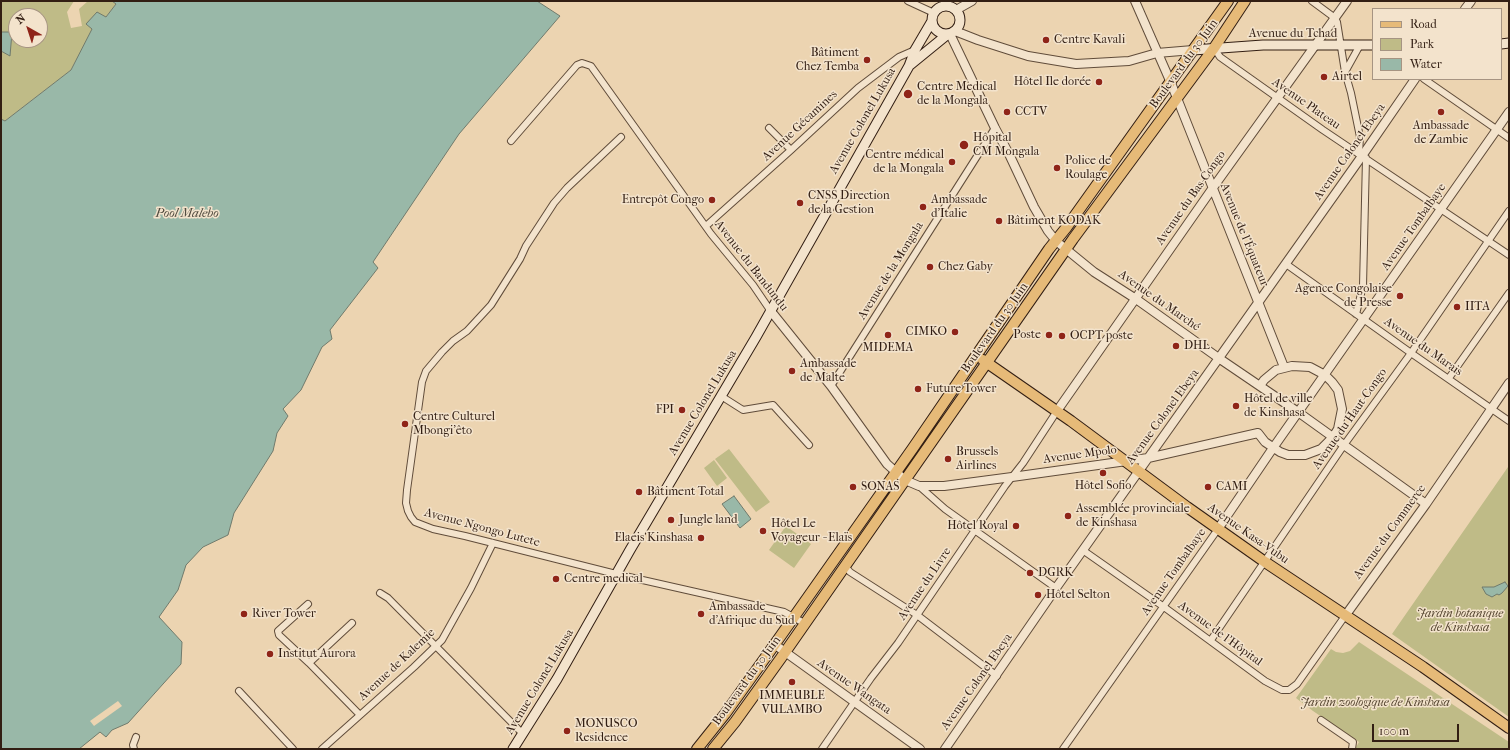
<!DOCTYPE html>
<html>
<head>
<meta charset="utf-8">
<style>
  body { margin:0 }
  #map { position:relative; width:1510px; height:750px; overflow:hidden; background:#ecd4b1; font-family:"IM FELL French Canon",serif }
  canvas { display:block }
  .frame { position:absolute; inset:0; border:2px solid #321e13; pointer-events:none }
  .legend { position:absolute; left:1372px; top:8px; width:130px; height:72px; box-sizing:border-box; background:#f3e3cc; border:1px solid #a69482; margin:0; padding:5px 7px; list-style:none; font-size:12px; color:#321e13 }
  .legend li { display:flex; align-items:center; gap:8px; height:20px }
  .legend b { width:20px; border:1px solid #a69482 }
  .north { position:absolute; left:8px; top:8px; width:40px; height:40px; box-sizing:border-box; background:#f3e3cc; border:1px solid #a69482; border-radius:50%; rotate:321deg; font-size:11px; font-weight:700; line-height:16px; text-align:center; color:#321e13 }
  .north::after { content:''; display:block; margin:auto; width:14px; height:18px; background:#8f2418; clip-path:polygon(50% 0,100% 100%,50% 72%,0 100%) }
  .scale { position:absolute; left:1372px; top:724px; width:87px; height:18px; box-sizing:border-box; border:2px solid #321e13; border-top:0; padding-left:5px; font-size:12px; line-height:14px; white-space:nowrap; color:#321e13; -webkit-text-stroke:3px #f3e3cc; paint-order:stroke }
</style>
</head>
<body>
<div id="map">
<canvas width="1510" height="750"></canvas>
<div class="frame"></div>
<ul class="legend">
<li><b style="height:5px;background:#e6ba78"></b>Road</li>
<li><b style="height:11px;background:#bfbb87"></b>Park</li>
<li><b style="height:11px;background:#99b8a8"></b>Water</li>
</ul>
<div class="north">N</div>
<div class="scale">100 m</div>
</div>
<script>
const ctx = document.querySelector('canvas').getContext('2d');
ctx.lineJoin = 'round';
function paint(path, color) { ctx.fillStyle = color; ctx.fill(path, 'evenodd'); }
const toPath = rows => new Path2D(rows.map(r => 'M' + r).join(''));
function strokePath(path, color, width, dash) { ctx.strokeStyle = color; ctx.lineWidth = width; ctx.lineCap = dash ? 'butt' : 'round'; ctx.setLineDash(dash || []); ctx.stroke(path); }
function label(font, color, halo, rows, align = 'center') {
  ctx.font = font + ' "IM FELL French Canon",serif'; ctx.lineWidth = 3; ctx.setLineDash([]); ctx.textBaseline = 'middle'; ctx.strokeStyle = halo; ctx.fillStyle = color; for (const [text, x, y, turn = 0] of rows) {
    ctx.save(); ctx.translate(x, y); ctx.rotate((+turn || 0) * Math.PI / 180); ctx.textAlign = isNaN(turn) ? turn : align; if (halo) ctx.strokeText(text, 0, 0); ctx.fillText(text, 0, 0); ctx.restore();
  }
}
const green = toPath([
  [1,1,74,1,67,12,71,28,82,26,79,9,88,1,112,1,116,4,106,17,86,24,93,29,71,70,5,121,1,119,1,51,9,55,12,32,1,32],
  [16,16,40,16,40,40,16,40],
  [729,449,770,502,756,512,715,459],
  [714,460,727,478,717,486,704,468],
  [1508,467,1509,468,1509,717,1392,634],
  [786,526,811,544,794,568,769,550],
  [1359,642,1509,742,1509,749,1355,749,1359,742,1313,711,1296,698,1331,649,1336,652,1343,653,1350,651]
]);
const water = toPath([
  [112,1,537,1,560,16,459,134,373,262,378,268,330,330,332,339,322,347,301,390,283,409,288,416,277,433,273,451,234,513,228,535,203,547,186,565,178,590,159,617,182,642,181,664,128,723,112,730,106,737,100,732,79,749,1,749,1,119,5,121,71,70,92,29,86,24,97,12,106,17,116,4,112,1],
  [1,32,12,32,10,56,1,51,1,32],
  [734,496,751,519,740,528,722,504,734,496],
  [1505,582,1508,586,1502,593,1499,595,1497,594,1492,597,1486,594,1482,587,1494,587,1505,582]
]);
const pier = toPath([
  [118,701,122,706,94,726,90,721]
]);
const minor = toPath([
  [908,1,934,13],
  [1312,1,1335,18,1337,22,1345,72,1351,93,1360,137,1359,154],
  [1214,48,1220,57,1323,130,1509,255],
  [1345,72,1360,45],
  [1424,79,1509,138],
  [769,128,791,150],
  [621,137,567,188,554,203,526,246,520,259,491,305,467,331,453,341,442,352,426,371,422,382,407,490,406,503,408,511,411,517,415,522,433,529,465,536,616,574,784,612,804,623],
  [511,141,577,65,582,63,591,66,711,234,753,285,770,310],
  [706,226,791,150,858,88,899,57,915,50],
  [1286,264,1411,353,1509,421],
  [1356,314,1363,286,1366,158],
  [1449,378,1509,293],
  [831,386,995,128],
  [721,396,743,410,773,405,809,445],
  [919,486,945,509,1056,588],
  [1084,551,1164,607,1265,681,1282,690,1289,690,1297,684,1345,616],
  [844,565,850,572,917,615,997,676],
  [380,593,388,598,523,734],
  [308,604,278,631,279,635,309,663],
  [352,623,309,663,360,715],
  [1211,640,1344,445,1411,353,1509,211],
  [239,691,293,749],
  [1321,720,1353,742,1352,749],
  [134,749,133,745,136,737],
  [322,749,414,667,442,640,471,588,493,543],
  [822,749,871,678,898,643,1005,486,1023,463,1057,411],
  [1063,749,1218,529]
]);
const tertiary = toPath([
  [1135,1,1171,83,1284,367],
  [1465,9,1471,1],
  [956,10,972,1],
  [955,31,978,40,1028,56,1076,64,1129,61,1157,53,1193,50],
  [950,34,995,128,1009,154,1034,207,1048,231,1056,241,1094,272,1136,299,1220,359,1298,412,1426,504],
  [770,310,831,386,887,464,905,480,919,486,944,486,1012,477,1148,458,1258,433,1265,442,1280,452,1288,455,1305,455,1321,449,1333,437,1338,429,1342,409,1338,390,1332,382,1325,375,1310,367,1292,366,1276,370,1264,380,1260,386],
  [1057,411,1212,189,1347,1],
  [1218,529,1273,448,1509,112],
  [1345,616,1426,504,1509,383],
  [774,644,920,749],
  [945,749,1056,588,1362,156,1415,79]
]);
const secondary = toPath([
  '932 20a14 14 0 1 1 28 0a14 14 0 1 1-28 0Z',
  [1501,44,1509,43],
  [1193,50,1263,45,1373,45],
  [910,65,948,34],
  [513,749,557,679,630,550,756,337,909,66,915,50,932,21]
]);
const primary = toPath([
  [983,360,1071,421,1187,507,1265,562,1423,667,1509,728],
  [697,749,725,714,770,651,913,448,1049,249,1066,228,1228,1],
  [713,749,735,722,781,658,1073,239,1214,48,1245,1]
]);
const markers = [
  [1046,40,4,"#8f2418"],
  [867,60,4,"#8f2418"],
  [1324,77,4,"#8f2418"],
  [1099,82,4,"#8f2418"],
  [908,94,5,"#8f2418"],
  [1007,112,4,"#8f2418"],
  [1441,112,4,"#8f2418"],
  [964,145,5,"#8f2418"],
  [952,162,4,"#8f2418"],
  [1057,168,4,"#8f2418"],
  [712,200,4,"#8f2418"],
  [800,203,4,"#8f2418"],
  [923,207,4,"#8f2418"],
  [999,221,4,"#8f2418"],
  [930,267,4,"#8f2418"],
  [1400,296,4,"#8f2418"],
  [1457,307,4,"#8f2418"],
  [955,332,4,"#8f2418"],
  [888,335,4,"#8f2418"],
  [1049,335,4,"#8f2418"],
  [1062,336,4,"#8f2418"],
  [1176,346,4,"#8f2418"],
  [792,371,4,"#8f2418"],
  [918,389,4,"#8f2418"],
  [1236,406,4,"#8f2418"],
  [682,410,4,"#8f2418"],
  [405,424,4,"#8f2418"],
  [948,459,4,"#8f2418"],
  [1103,473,4,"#8f2418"],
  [853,487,4,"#8f2418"],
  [1208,487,4,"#8f2418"],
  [639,492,4,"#8f2418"],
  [1068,516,4,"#8f2418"],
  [671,520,4,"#8f2418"],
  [1016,526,4,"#8f2418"],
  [763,531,4,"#8f2418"],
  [701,538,4,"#8f2418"],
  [1030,573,4,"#8f2418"],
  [556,579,4,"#8f2418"],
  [1038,595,4,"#8f2418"],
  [244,614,4,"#8f2418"],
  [701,614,4,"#8f2418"],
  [270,654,4,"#8f2418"],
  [792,682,4,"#8f2418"],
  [567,731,4,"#8f2418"]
];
const streetNames = [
  ["Avenue du Tchad",1293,34],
  ["Boulevard du 30 Juin",1184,64,-54],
  ["Avenue Plateau",1306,104,35],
  ["Avenue Colonel Lukusa",863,121,-60],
  ["Avenue Gécamines",800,126,-43],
  ["Avenue Colonel Ebeya",1350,152,-55],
  ["Avenue du Bas-Congo",1191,198,-55],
  ["Avenue Tombalbaye",1414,227,-55],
  ["Avenue de l'Équateur",1244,235,68],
  ["Avenue du Bandundu",751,266,52],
  ["Avenue de la Mongala",891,271,-58],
  ["Avenue du Marché",1159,301,35],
  ["Boulevard du 30 Juin",995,328,-55],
  ["Avenue du Marais",1423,347,35],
  ["Avenue Colonel Lukusa",703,403,-59],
  ["Avenue Colonel Ebeya",1163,417,-54],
  ["Avenue du Haut-Congo",1350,419,-55],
  ["Avenue Mpolo",1080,455,-8],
  ["Avenue Ngongo Lutete",482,528,15],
  ["Avenue du Commerce",1390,532,-54],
  ["Avenue Kasa-Vubu",1248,534,35],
  ["Avenue Tombalbaye",1174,572,-55],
  ["Avenue du Livre",925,584,-56],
  ["Avenue de l’Hôpital",1220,634,36],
  ["Avenue de Kalemie",397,665,-43],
  ["Boulevard du 30 Juin",747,681,-54],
  ["Avenue Colonel Lukusa",540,682,-59],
  ["Avenue Colonel Ebeya",977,682,-55],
  ["Avenue Wangata",854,687,35]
];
const poiNames = [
  ["Centre Kavali",1054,40],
  ["Bâtiment",859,53,"right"],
  ["Chez Temba",859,67,"right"],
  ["Airtel",1332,77],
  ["Hôtel Ile dorée",1091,82,"right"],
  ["Centre Medical",917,87],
  ["de la Mongala",917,101],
  ["CCTV",1015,112],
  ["Ambassade",1441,126,"center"],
  ["de Zambie",1441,140,"center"],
  ["Hôpital",973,138],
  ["CM Mongala",973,152],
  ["Centre médical",944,155,"right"],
  ["de la Mongala",944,169,"right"],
  ["Police de",1065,161],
  ["Roulage",1065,175],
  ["CNSS Direction",808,196],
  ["de la Gestion",808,210],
  ["Entrepôt Congo",704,200,"right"],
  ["Ambassade",931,200],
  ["d'Italie",931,214],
  ["Bâtiment KODAK",1007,221],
  ["Chez Gaby",938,267],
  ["Agence Congolaise",1392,289,"right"],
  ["de Presse",1392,303,"right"],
  ["IITA",1465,307],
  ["CIMKO",947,332,"right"],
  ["Poste",1041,335,"right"],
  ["OCPT poste",1070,336],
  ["DHL",1184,346],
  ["MIDEMA",888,348,"center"],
  ["Ambassade",800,364],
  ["de Malte",800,378],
  ["Future Tower",926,389],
  ["Hôtel de ville",1244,399],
  ["de Kinshasa",1244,413],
  ["FPI",674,410,"right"],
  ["Centre Culturel",413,417],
  ["Mbongi'êto",413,431],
  ["Brussels",956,452],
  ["Airlines",956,466],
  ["Hôtel Sofio",1103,486,"center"],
  ["SONAS",861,487],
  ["CAMI",1216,487],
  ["Bâtiment Total",647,492],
  ["Assemblée provinciale",1076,509],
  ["de Kinshasa",1076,523],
  ["Jungle land",679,520],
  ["Hôtel Le",771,524],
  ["Voyageur - Elaïs",771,538],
  ["Hôtel Royal",1008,526,"right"],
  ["Elaeis Kinshasa",693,538,"right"],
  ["DGRK",1038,573],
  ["Centre medical",564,579],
  ["Hôtel Selton",1046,595],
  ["Ambassade",709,607],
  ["d'Afrique du Sud",709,621],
  ["River Tower",252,614],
  ["Institut Aurora",278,654],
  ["IMMEUBLE",792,696,"center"],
  ["VULAMBO",792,710,"center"],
  ["MONUSCO",575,724],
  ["Residence",575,738]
];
const parkNames = [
  ["Jardin botanique",1460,614],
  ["de Kinshasa",1460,628],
  ["Jardin zoologique de Kinshasa",1375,703]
];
const waterNames = [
  ["Pool Malebo",187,214]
];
paint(green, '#bfbb87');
paint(water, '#99b8a8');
strokePath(water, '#707a6c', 1);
paint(pier, '#ecd4b1');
strokePath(minor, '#604c3a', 8);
strokePath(tertiary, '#604c3a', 10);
strokePath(secondary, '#321e13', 11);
strokePath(primary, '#321e13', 12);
strokePath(minor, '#f3e3cc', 6);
strokePath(tertiary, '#f3e3cc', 8);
strokePath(secondary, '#f3e3cc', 9);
strokePath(primary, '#e6ba78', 10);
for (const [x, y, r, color] of markers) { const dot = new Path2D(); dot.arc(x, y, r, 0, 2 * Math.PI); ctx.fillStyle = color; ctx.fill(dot); strokePath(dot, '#f3e3cc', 1.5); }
label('12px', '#321e13', '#f3e3cc', streetNames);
label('12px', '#321e13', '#f3e3cc', poiNames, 'left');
label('italic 12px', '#554530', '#f3e3cc', parkNames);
label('italic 13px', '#514c40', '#f3e3cc', waterNames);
</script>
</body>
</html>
